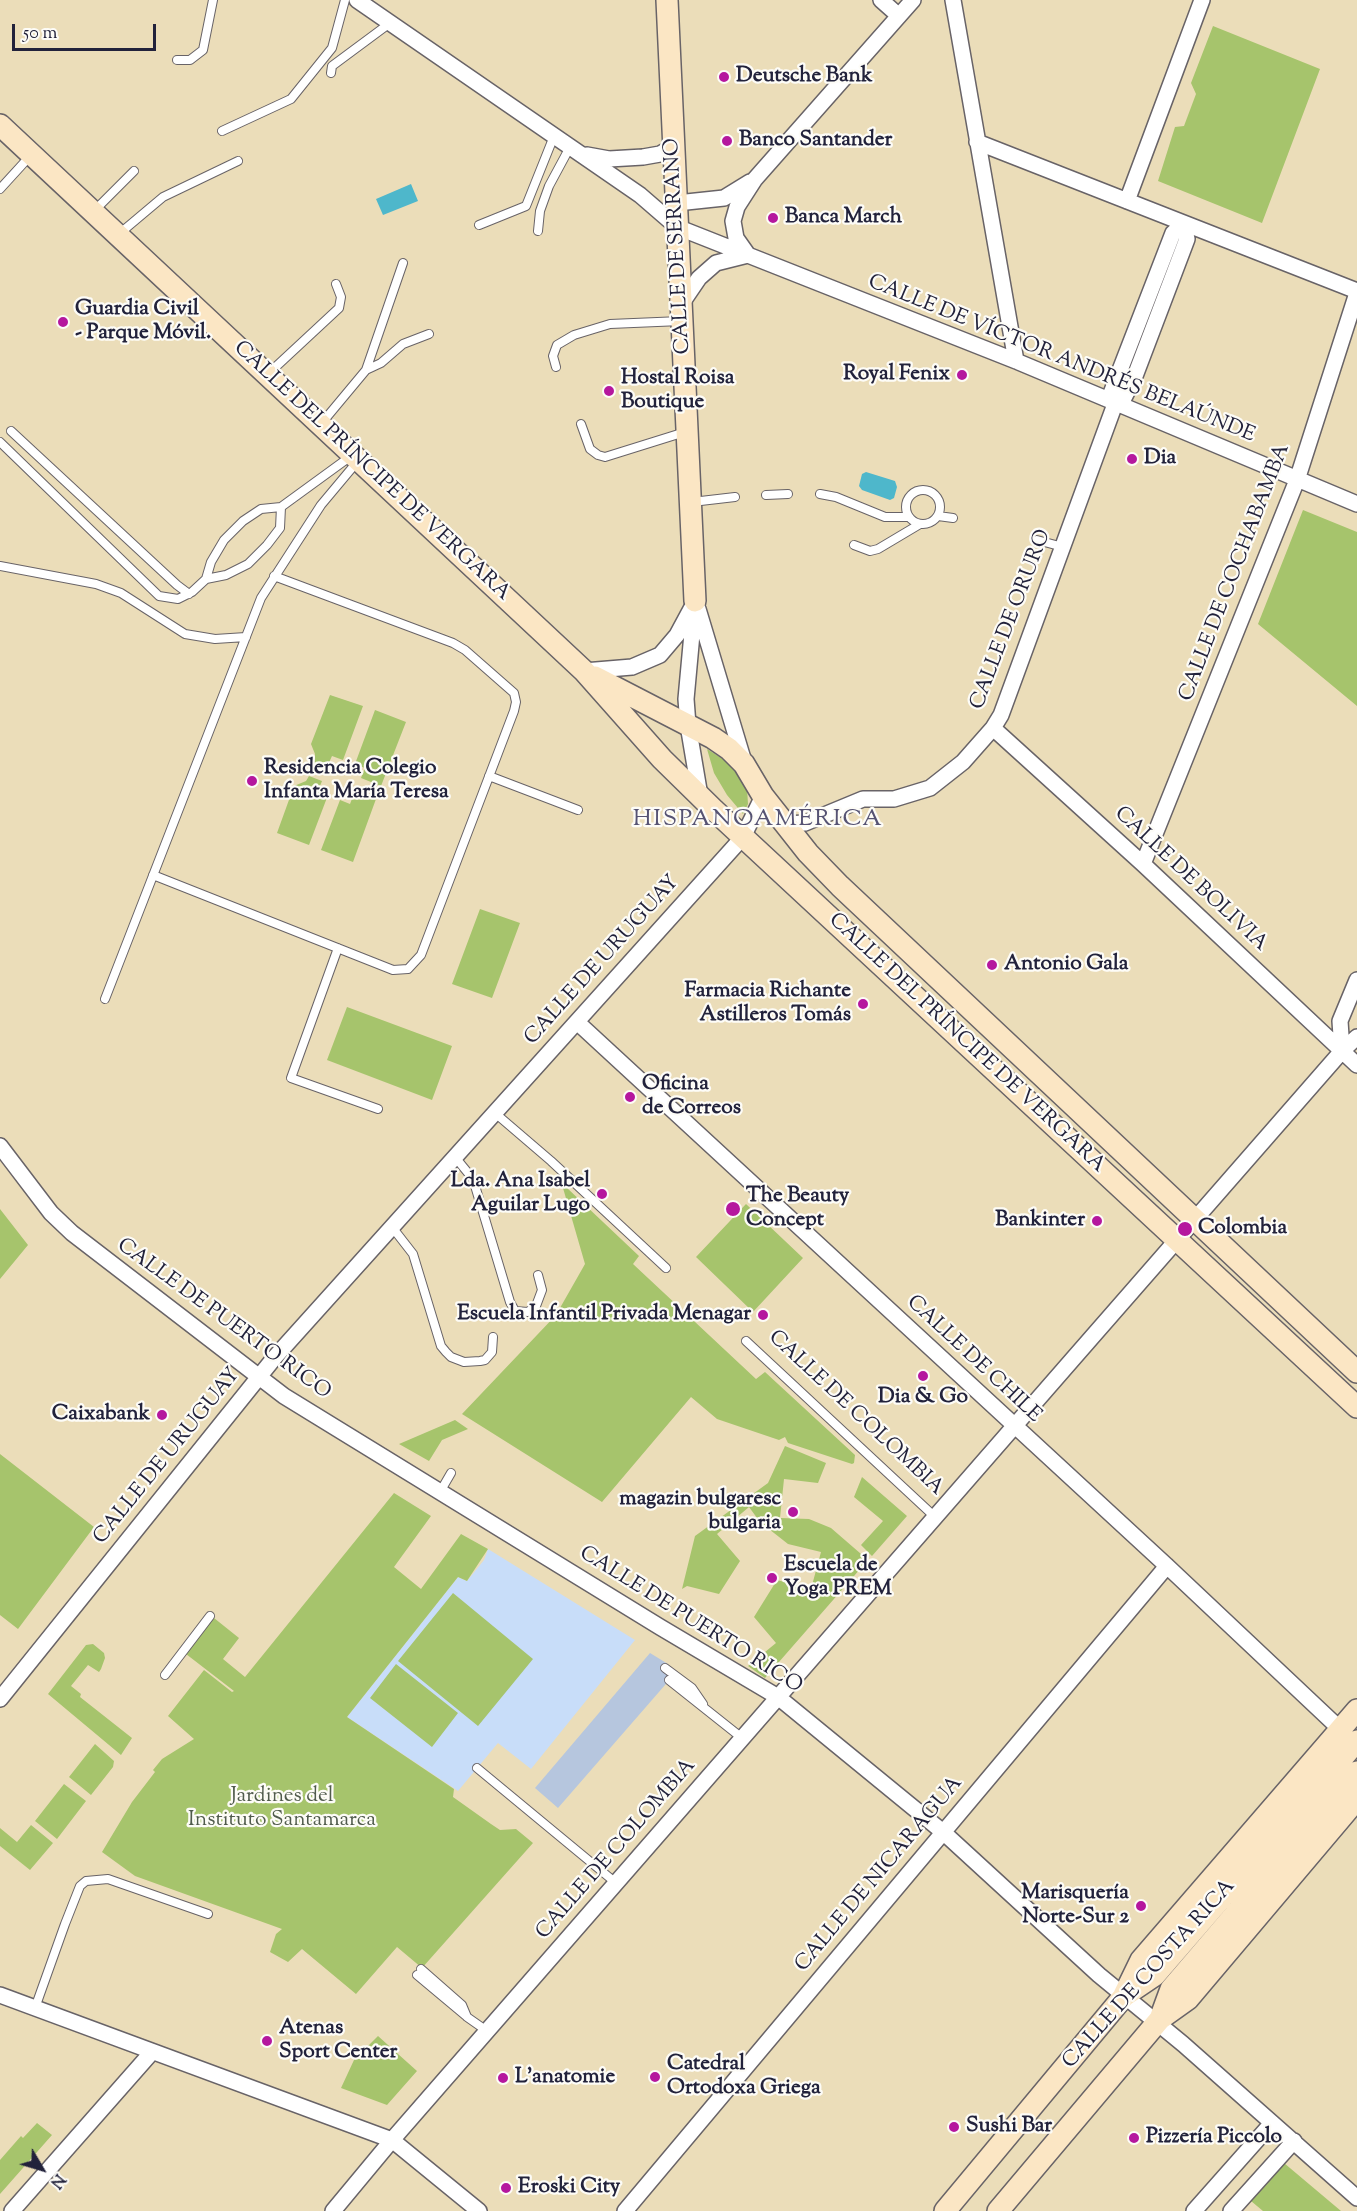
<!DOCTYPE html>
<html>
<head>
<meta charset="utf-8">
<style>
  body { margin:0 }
  #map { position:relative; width:1357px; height:2211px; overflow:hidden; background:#ebddb9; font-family:"Sorts Mill Goudy",serif }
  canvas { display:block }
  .north { position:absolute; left:12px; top:2139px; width:60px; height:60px; -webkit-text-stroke:4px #fdfcf7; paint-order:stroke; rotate:128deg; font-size:16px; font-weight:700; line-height:24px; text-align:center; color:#22223b }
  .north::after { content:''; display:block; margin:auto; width:21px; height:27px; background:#22223b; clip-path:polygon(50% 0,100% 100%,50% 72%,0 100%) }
  .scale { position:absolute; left:12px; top:24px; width:144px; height:27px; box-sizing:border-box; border:3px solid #22223b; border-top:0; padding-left:8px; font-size:18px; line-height:21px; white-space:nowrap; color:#22223b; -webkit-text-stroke:4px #fdfcf7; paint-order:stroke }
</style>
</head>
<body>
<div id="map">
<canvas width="1357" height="2211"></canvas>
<div class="north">N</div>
<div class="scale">50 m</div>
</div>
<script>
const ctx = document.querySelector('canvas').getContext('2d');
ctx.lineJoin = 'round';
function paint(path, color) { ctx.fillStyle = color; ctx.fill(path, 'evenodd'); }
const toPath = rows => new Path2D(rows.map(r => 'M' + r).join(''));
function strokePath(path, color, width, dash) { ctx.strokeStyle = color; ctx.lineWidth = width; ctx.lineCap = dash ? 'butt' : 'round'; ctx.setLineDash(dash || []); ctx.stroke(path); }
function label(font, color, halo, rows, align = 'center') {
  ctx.font = font + ' "Sorts Mill Goudy",serif'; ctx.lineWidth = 4.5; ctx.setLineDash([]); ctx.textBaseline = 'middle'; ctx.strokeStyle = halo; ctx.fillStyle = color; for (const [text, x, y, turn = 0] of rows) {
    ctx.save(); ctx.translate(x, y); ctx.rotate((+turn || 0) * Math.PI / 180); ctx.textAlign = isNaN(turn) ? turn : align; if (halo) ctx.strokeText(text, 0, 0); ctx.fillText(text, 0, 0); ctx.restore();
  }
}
const built = toPath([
  [488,1549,635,1640,531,1769,498,1743,458,1791,347,1717,458,1577,467,1581,484,1560]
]);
const industrial = toPath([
  [650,1653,668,1664,663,1671,672,1677,558,1808,535,1788]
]);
const green = toPath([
  [1213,26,1320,69,1262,223,1158,181,1175,127,1184,126,1196,94,1191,83],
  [1303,510,1357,532,1357,706,1258,624],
  [330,695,363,706,343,760,332,756,327,767,314,762,315,754,311,744],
  [375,710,406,722,381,786,361,778,365,768,355,764],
  [707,749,726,761,739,773,747,788,748,804,743,814,727,795,714,773],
  [309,776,322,781,318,791,328,795,309,845,277,833,294,786,306,781],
  [355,791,376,799,353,862,321,850,340,800,350,804],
  [480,909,520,923,492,998,452,984],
  [347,1007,452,1046,432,1100,327,1060],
  [566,1187,639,1256,633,1264,756,1379,765,1372,855,1455,854,1463,852,1464,788,1443,785,1437,779,1440,717,1419,691,1397,602,1502,462,1414,556,1315,585,1264,563,1188],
  [746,1204,803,1258,753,1312,696,1257],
  [0,1209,28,1245,0,1279],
  [455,1420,468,1429,442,1440,429,1461,399,1444],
  [785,1446,826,1463,818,1483,784,1479,780,1518,809,1519,831,1528,868,1560,765,1678,748,1666,776,1643,754,1617,777,1580,811,1589,821,1552,788,1544,760,1522,749,1507,717,1534,740,1561,719,1594,687,1586,682,1589,695,1536,768,1483],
  [0,1454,94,1527,18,1629,0,1615],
  [862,1477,907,1516,872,1556,861,1545,883,1521,854,1497],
  [394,1493,431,1516,394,1567,421,1589,461,1534,488,1549,467,1581,458,1577,347,1717,454,1789,453,1797,491,1824,500,1830,516,1829,533,1843,422,1968,397,1947,356,1994,302,1949,288,1962,270,1952,276,1934,282,1929,135,1876,102,1852,132,1802,155,1772,153,1770,162,1759,194,1739,168,1716,204,1670,232,1692,234,1691,186,1654,214,1618,239,1638,223,1659,245,1677],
  [453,1593,533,1659,478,1726,398,1661],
  [93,1644,104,1653,105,1658,101,1669,99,1672,88,1665,71,1686,81,1694,80,1697,132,1738,121,1755,48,1694,86,1645],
  [396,1664,458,1713,432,1747,370,1698],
  [95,1744,114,1761,113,1767,91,1795,69,1777],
  [64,1784,86,1801,57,1839,35,1821],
  [31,1825,53,1843,30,1870,0,1846,0,1828,17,1842],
  [378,2036,417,2071,387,2105,341,2088,354,2060],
  [37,2123,52,2135,0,2194,0,2160,21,2136,23,2138],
  [1284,2163,1341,2211,1263,2211,1251,2201]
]);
const water = toPath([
  [411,184,418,201,383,215,376,199],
  [866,472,895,481,897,487,894,498,890,500,862,490,859,486,862,474]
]);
const lane = toPath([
  [177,60,190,60,203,50,213,0],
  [331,73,332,66,390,23],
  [222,131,291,99,332,48,345,0],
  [0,189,31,155],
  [94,211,134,171],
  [479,225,526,206,554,136],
  [538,231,540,211,549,186,570,147],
  [119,234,163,197,238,161],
  [556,367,553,356,557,345,574,335,610,324,681,321],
  [366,370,381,363,403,344,429,334],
  [268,374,339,308,341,297,336,284],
  [321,424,366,370,403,263],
  [581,424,590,449,598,455,605,457,685,432],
  [11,431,177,585,189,594],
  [0,442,159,596,178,599,192,592,206,579,226,575,248,564,267,545,280,528,281,507],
  '906 507a17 17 0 1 1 34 0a17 17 0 1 1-34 0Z',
  [820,494,836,497,885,517,909,517],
  [766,495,788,494],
  [692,502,735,497],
  [938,516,953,518],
  [1037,540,1063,547],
  [854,545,870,551,878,549,920,524],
  [0,566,96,584,121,593,185,634,215,639,246,637],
  [206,579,211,562,224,540,243,521,261,509,281,507,351,456],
  [489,776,578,810],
  [153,875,393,970,408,969,421,955,514,711,516,702,514,693,465,650,453,643,274,576],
  [338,948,291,1078,378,1109],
  [105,999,261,598,321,505,357,462],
  [495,1113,551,1161,666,1268],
  [455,1157,473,1179,510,1302,515,1311,528,1312,536,1306,542,1290,538,1275],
  [392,1227,413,1254,441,1346,446,1352,451,1357,464,1362,480,1361,485,1360,492,1352,493,1337],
  [746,1341,935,1517],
  [440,1492,451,1473],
  [665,1668,692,1688,703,1704],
  [165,1675,210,1616],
  [669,1680,742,1738],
  [477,1768,616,1883],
  [421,1969,462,2005,467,2017,487,2031],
  [417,1975,466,2016],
  [35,2008,65,1924,80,1886,86,1881,108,1879,208,1914]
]);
const street = toPath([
  [357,0,640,195,677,227,1016,361,1357,504],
  [881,0,899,16],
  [953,0,1016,361],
  [977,142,1357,291],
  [587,155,609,159,643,157,660,154,674,146],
  [1127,201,1202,0],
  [677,203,724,198,750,182],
  [748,255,736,238,733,221,737,207,755,179,913,0],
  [682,303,699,278,716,263,748,255],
  [1115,404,1110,396,1173,233,1183,224],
  [695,601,686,699,688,725,700,796],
  [698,609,744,762],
  [584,671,632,667,660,655,677,635,691,609],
  [993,728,1143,864,1357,1065],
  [785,824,805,823,863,799,894,799,930,788,963,762,993,728,1001,715,1115,404,1124,398,1135,376,1184,247,1187,239,1183,224],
  [1143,864,1297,480,1357,293],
  [577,1022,1167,1566,1340,1729],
  [1342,1051,1340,1021,1357,980],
  [0,1146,51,1213,72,1233,284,1396,660,1627,778,1697,943,1832,1099,1975,1183,2044,1357,2198],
  [0,1699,275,1357,743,837,763,796],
  [0,1995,392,2140,479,2211],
  [12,2211,152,2052],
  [333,2211,392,2140,1072,1360,1342,1051,1357,1037],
  [625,2211,1167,1566],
  [1194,2211,1272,2123],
  [1231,2211,1294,2141]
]);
const secondary = toPath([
  [667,0,695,601],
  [0,125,584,671,662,759,714,810,1357,1407],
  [595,677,713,738,729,749,744,764,763,796,808,853,840,886,1357,1372],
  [1124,1995,1141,1960,1357,1710],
  [1160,2019,1188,1999,1357,1799],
  [945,2211,1124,1996,1155,1975,1357,1741],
  [998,2211,1160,2019,1171,1989,1357,1772]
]);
const markers = [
  [724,77,6,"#b5179e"],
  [727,141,6,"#b5179e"],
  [773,218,6,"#b5179e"],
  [63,322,6,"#b5179e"],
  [962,375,6,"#b5179e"],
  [609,391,6,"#b5179e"],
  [1132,459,6,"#b5179e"],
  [252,781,6,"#b5179e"],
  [992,965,6,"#b5179e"],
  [863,1004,6,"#b5179e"],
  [630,1097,6,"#b5179e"],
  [602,1194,6,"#b5179e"],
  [733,1209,8,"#b5179e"],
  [1097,1221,6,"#b5179e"],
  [1185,1229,8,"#b5179e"],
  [763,1315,6,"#b5179e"],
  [923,1376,6,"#b5179e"],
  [162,1415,6,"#b5179e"],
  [793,1512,6,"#b5179e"],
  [772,1578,6,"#b5179e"],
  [1141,1906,6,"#b5179e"],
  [267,2041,6,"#b5179e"],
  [655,2077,6,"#b5179e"],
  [503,2078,6,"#b5179e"],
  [954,2127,6,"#b5179e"],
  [1134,2138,6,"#b5179e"],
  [506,2188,6,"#b5179e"]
];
const poiNames = [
  ["Deutsche Bank",736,77],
  ["Banco Santander",739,141],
  ["Banca March",785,218],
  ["Guardia Civil",75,310],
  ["- Parque Móvil.",75,334],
  ["Royal Fenix",950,375,"right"],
  ["Hostal Roisa",621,379],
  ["Boutique",621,403],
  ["Dia",1144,459],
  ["Residencia Colegio",264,769],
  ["Infanta María Teresa",264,793],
  ["Antonio Gala",1004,965],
  ["Farmacia Richante",851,992,"right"],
  ["Astilleros Tomás",851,1016,"right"],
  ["Oficina",642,1085],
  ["de Correos",642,1109],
  ["Lda. Ana Isabel",590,1182,"right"],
  ["Aguilar Lugo",590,1206,"right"],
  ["The Beauty",746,1197],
  ["Concept",746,1221],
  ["Bankinter",1085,1221,"right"],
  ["Colombia",1198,1229],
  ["Escuela Infantil Privada Menagar",751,1315,"right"],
  ["Dia & Go",923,1398,"center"],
  ["Caixabank",150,1415,"right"],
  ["magazin bulgaresc",781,1500,"right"],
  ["bulgaria",781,1524,"right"],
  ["Escuela de",784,1566],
  ["Yoga PREM",784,1590],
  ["Marisquería",1129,1894,"right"],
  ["Norte-Sur 2",1129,1918,"right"],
  ["Atenas",279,2029],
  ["Sport Center",279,2053],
  ["Catedral",667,2065],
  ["Ortodoxa Griega",667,2089],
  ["L'anatomie",515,2078],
  ["Sushi Bar",966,2127],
  ["Pizzería Piccolo",1146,2138],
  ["Eroski City",518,2188]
];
const streetNames = [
  ["CALLE DE SERRANO",679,246,-93],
  ["CALLE DE VÍCTOR ANDRÉS BELAÚNDE",1061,360,22],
  ["CALLE DEL PRÍNCIPE DE VERGARA",371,472,43],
  ["CALLE DE COCHABAMBA",1236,573,-69],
  ["CALLE DE ORURO",1012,620,-69],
  ["CALLE DE BOLIVIA",1190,880,43],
  ["CALLE DE URUGUAY",603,961,-48],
  ["CALLE DEL PRÍNCIPE DE VERGARA",966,1044,43],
  ["CALLE DE PUERTO RICO",223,1320,36],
  ["CALLE DE CHILE",973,1360,43],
  ["CALLE DE COLOMBIA",855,1414,43],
  ["CALLE DE URUGUAY",168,1457,-51],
  ["CALLE DE PUERTO RICO",690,1621,32],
  ["CALLE DE COLOMBIA",617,1850,-49],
  ["CALLE DE NICARAGUA",880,1875,-50],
  ["CALLE DE COSTA RICA",1150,1975,-48]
];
const parkNames = [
  ["Jardines del",282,1797],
  ["Instituto Santamarca",282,1821]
];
const quarterNames = [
  ["HISPANOAMÉRICA",758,821]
];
paint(built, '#c8ddf9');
paint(industrial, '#b6c6de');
paint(green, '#a6c46c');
paint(water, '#4eb7cb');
strokePath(lane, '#686367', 10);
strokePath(street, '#686367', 18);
strokePath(secondary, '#686367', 24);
strokePath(lane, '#fff', 8);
strokePath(street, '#fff', 15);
strokePath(secondary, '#fbe6c4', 21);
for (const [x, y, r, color] of markers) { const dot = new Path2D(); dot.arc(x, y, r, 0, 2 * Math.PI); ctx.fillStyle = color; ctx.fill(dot); strokePath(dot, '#fdfcf7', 2); }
label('bold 21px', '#22223b', '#fdfcf7', poiNames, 'left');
label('21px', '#22223b', '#fdfcf7', streetNames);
label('21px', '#505b4c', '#fdfcf7', parkNames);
ctx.letterSpacing = '1.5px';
label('24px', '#565373', '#fdfcf7', quarterNames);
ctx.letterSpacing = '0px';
</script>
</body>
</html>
